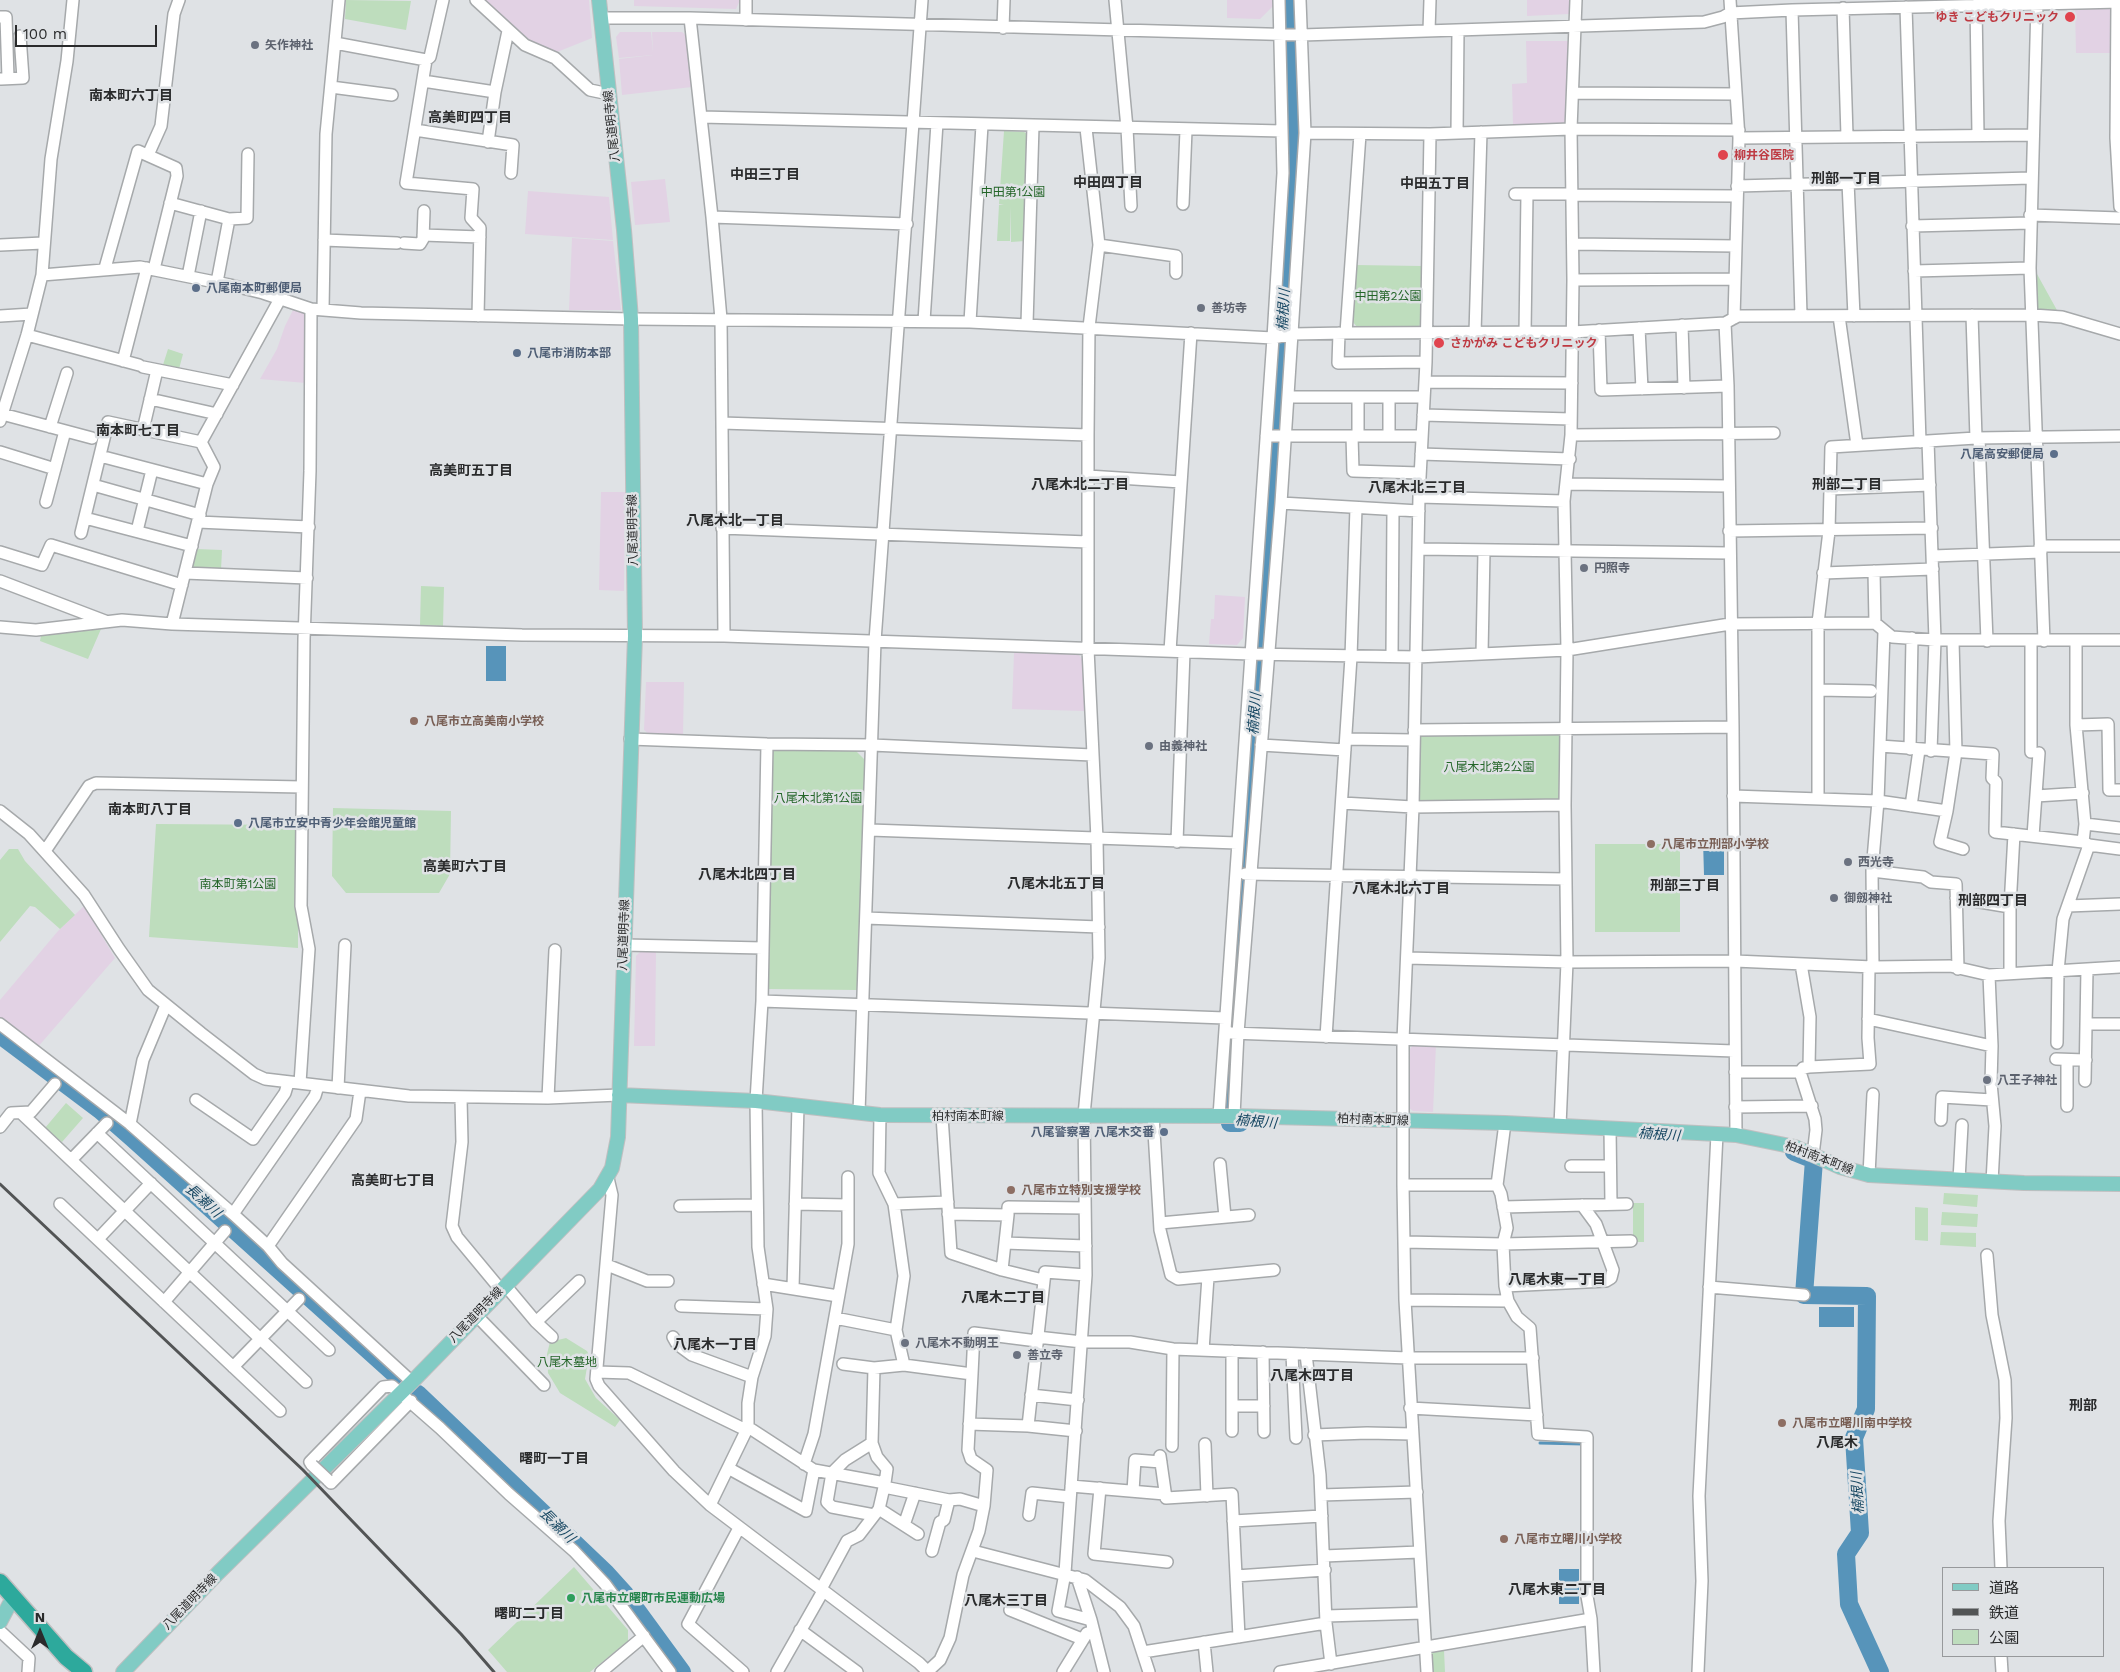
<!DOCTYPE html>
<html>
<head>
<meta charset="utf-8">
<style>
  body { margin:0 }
  #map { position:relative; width:2120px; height:1672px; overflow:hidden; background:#dfe2e5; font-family:"Work Sans","Noto Sans JP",sans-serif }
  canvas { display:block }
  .legend { position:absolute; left:1942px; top:1567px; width:162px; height:90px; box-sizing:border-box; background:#dfe2e5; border:1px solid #97999b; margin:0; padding:6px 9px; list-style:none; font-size:15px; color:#2a2b2c }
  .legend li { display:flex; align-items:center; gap:10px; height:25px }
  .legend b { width:25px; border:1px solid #97999b }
  .north { position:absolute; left:15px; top:1607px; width:50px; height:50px; -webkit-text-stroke:4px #dfe2e5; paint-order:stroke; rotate:0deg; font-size:14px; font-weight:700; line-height:20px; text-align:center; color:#2a2b2c }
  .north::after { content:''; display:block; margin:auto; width:18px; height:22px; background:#2a2b2c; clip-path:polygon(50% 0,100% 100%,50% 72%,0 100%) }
  .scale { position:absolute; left:15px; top:25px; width:142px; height:22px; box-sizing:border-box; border:2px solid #2a2b2c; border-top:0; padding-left:6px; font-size:15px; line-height:18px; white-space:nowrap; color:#2a2b2c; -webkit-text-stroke:4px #dfe2e5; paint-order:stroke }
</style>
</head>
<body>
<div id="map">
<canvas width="2120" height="1672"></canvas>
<ul class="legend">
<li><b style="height:6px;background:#81cbc4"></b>道路</li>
<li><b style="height:6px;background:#525455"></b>鉄道</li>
<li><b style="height:14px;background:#beddbd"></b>公園</li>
</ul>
<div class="north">N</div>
<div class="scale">100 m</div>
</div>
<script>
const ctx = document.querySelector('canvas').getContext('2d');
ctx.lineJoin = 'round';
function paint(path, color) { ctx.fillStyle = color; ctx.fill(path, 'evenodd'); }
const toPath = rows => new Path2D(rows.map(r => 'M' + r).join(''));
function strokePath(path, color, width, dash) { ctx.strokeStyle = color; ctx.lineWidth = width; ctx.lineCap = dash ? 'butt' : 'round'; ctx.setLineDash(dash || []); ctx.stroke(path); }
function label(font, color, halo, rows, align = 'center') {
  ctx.font = font + ' "Work Sans","Noto Sans JP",sans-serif'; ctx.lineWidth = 5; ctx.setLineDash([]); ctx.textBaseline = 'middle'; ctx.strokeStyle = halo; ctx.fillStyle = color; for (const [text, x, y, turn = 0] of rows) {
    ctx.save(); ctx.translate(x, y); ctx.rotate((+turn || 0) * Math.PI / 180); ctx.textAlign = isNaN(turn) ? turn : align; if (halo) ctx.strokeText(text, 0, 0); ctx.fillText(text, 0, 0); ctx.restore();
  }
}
const commercial = toPath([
  [481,0,589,0,592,38,557,52,556,55,526,41],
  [634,0,740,0,736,9,634,6],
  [1227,0,1272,0,1273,6,1260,19,1227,18],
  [1527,0,1572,0,1572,12,1569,14,1527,16],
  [2075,7,2110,7,2113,10,2113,53,2076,53],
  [620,32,651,32,653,53,652,32,682,32,688,37,692,87,622,95,619,59,653,55,619,58,616,37],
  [1526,41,1568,41,1571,43,1567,123,1513,125,1512,84,1527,83],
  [665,179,670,222,635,225,631,182],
  [528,191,609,197,613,240,525,234],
  [572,238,613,241,621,310,569,310],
  [293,310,307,314,306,383,260,379,277,349,285,326],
  [601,492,625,492,624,591,599,590],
  [1215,595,1245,597,1243,638,1237,645,1209,644,1211,619,1214,619],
  [1014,653,1078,654,1082,659,1085,711,1012,709],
  [646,682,684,682,683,734,649,734,644,730],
  [84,906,115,958,37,1048,0,1021,0,1000,58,931],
  [640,952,656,952,655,1046,634,1046,636,956],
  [1414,1044,1436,1045,1433,1112,1413,1111,1408,1107,1410,1049]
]);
const green = toPath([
  [346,0,411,1,406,30,345,19],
  [1004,131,1024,132,1029,135,1025,241,1011,242,1011,206,1010,241,997,241,999,205,1004,205,999,204],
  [1356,265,1422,266,1422,322,1418,327,1357,327,1353,322],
  [2037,274,2058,312,2041,312,2036,308,2036,275],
  [168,349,183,354,179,369,162,368],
  [196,549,222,550,221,570,195,569,192,564],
  [421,586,444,587,443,626,420,625],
  [101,629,88,659,40,641,41,636],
  [1560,732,1560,797,1558,801,1421,802,1418,798,1418,737,1424,734],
  [772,747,852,747,868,763,857,990,768,989],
  [333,808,451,811,450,874,439,893,346,893,332,876],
  [156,824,298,825,298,948,149,937],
  [1595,844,1680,844,1680,932,1595,932],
  [9,849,18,849,25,861,75,915,60,929,35,907,30,906,0,942,0,860],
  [66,1103,83,1118,62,1142,45,1128],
  [1944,1193,1978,1195,1977,1207,1943,1204],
  [1633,1203,1644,1203,1644,1242,1633,1242],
  [1915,1207,1928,1208,1928,1241,1915,1240],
  [1942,1212,1978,1214,1977,1227,1941,1225],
  [1941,1232,1976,1233,1976,1247,1940,1245],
  [566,1338,587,1351,589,1355,585,1379,596,1398,620,1420,615,1427,560,1393,548,1373,547,1354,550,1342],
  [574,1567,628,1630,628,1641,590,1672,507,1672,488,1650],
  [1444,1650,1445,1672,1432,1672,1431,1651]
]);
const water = toPath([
  [486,646,506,646,506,681,486,681],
  [1703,840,1724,840,1724,875,1704,875],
  [1819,1307,1854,1307,1854,1327,1819,1327],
  [1559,1569,1579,1569,1579,1604,1559,1604]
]);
const stream = toPath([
  [1540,1443,1583,1444]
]);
const river = toPath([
  [0,1035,100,1110,132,1138,398,1377],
  [1240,1123,1230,1123,1226,1102,1258,678,1269,481,1282,349,1292,133,1288,0],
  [1794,1152,1814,1160,1804,1295,1867,1296,1866,1409,1854,1438,1860,1533,1846,1554,1849,1604,1880,1672],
  [418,1394,606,1573,625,1594,682,1672]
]);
const minor = toPath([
  [443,0,430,57,426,60,406,183,473,189,471,218,480,228,478,316],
  [476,0,525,45,555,58,590,90,609,94],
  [1115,0,1127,128,1131,206],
  [1730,0,1739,138,1734,318],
  [2117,2,2116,138,2120,207],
  [2037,3,2030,268,2044,641],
  [1976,5,1978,135],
  [1906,7,1920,442],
  [1843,8,1847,136],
  [1792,10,1801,315],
  [0,17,6,17,8,78],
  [601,18,690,18,1302,35,1704,22,1723,17,1730,13,1792,10,2120,2],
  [690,18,712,217,721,319,724,636],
  [746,20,746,0],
  [1003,28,1004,0],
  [1429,31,1430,0],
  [335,43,426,60],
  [1,79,23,78,20,36],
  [423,81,495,92],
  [331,87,392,95],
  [1573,93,1736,94],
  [701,117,1282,131],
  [1086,128,1099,245,1089,327,1088,435,1088,649,1097,839,1099,958,1084,1115,1086,1275,1065,1573,1058,1611,1091,1620,1104,1672],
  [415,130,513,145,511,173],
  [1305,133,1430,134,1571,129,1739,130],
  [1457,133,1458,30],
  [1739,138,2033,135],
  [488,142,495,92,508,31],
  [148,155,161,126,174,14,179,0],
  [1848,182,1854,316],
  [1737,186,2031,178],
  [1515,194,1572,194],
  [1572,195,1737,196],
  [170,203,229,219,247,218,248,154],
  [1183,204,1186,130],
  [2030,215,2120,218],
  [712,217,907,224],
  [1912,226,2030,223],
  [423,235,480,237],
  [324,240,397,243],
  [404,243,420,244,423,239,424,211],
  [1573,244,1736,246],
  [0,245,43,243],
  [1099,245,1176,256,1176,273],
  [105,268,138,151,176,168,177,176,154,269],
  [1914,271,2030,268],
  [42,275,140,267,230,285,263,293,311,309,361,313,631,319,970,322,1273,338,1293,334,1346,333,1572,332,1725,323,1738,316,2033,315,2062,317,2120,334],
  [188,276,201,211],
  [1573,280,1735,279],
  [217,282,229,219],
  [323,310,326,134,339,0],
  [1972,315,1976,438],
  [0,316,32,314],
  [1839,316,1857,445],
  [924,321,937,123],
  [970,322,982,125],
  [1725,323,1728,386,1733,727,1736,1135],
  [1027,324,1033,126],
  [1682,325,1684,388],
  [1639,328,1642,389],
  [1599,330,1601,390,1728,386],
  [1339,333,1338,363,1426,362],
  [1346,333,1360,134],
  [1475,333,1481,132],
  [1525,333,1527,194],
  [27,335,139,365],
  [123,361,147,268],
  [143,367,233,385],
  [1425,382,1572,383],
  [1288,397,1424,397],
  [150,399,217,414],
  [2,414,92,438],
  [1423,415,1571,419],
  [0,421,27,335,42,275,51,159,67,61,73,0],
  [722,423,1088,435],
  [50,427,67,373],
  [143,430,157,370],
  [1571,435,1774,433],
  [1266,436,1422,436],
  [1352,436,1353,471,1420,473],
  [1358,436,1358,397],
  [1389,436,1389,397],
  [1979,438,1987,641],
  [1928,441,1935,640,1931,751],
  [0,452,55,469],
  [1421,454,1570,459],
  [100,456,207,484],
  [1088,476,1181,482],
  [1567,484,1728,486],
  [93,485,200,515],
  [1830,489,1930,485],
  [1419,497,1564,501],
  [46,502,65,431],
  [1281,503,1419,511],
  [85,518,192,546],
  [198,522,309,527],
  [722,528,1088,542],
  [137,531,152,470],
  [1729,531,1932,528],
  [81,533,108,422,201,442],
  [2040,546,2120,546],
  [1419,549,1729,553],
  [0,552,42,565,51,545,182,585],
  [1933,556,2041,552],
  [1874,571,1875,623],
  [185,573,307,578],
  [1823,573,1933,569],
  [0,581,105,621],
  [172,624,207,484,214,467,201,442,280,299],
  [0,627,36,630,122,620,172,624,522,635,724,636,1251,654,1417,657,1567,650,1730,624,1875,623,1892,637,1935,640,2120,640],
  [1953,641,1956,752,1947,811,1940,842,1963,849],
  [2076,641,2076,725,2085,824,2083,842],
  [1170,651,1191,333],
  [1482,654,1484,551],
  [1392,656,1393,510],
  [1818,690,1871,691],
  [2076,725,2108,724,2109,790,2120,790],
  [1414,730,1733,727],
  [630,739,767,744,872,745,1092,755],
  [1346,739,1413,740],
  [1261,745,1345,750],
  [1880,746,1993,754,1992,778,1996,782,1995,832,2083,842,2089,845,2120,849],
  [1910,749,1912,638],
  [2031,752,2031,641],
  [1733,796,1878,801,1947,811],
  [2036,796,2083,793],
  [1818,798,1818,623,1829,531,1831,447,1976,438,2120,436],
  [1342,803,1413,807,1565,805],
  [1911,806,1919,750],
  [0,811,29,834,84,895,119,949,148,990,201,1033,254,1074,265,1079,409,1096,548,1098,619,1095],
  [2085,824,2120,828],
  [870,830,1237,843],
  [2033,836,2039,753],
  [1177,842,1184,652],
  [45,851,89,786,96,783,302,787],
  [1872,871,1923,877,1931,882,1956,884,1958,969],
  [1245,874,1566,879],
  [1956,898,2010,907],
  [2068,906,2120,904],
  [866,918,1099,927],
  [624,945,763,948],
  [1407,958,1567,962,1735,961,1873,967,1950,966,1989,975,2120,967],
  [1801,964,1810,1017,1809,1067],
  [1873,967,1872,871,1878,801,1884,632],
  [2010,973,2010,907,2014,834],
  [1989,975,1992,1046,1991,1083,1995,1126,1992,1182],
  [762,1001,1225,1018],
  [166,1005,143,1060,130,1124,233,1214,268,1246,282,1263,412,1382],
  [1868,1019,1992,1046],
  [0,1024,130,1124],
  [2086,1024,2120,1024],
  [1231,1033,1734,1051],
  [1326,1037,1351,657,1356,508],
  [2057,1043,2058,971,2063,919,2089,845],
  [2056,1059,2086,1060],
  [2067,1060,2067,1106],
  [1735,1072,1800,1072,1803,1068,1809,1067,1870,1064,1868,1038,1869,967],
  [1800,1072,1815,1119,1816,1130,1813,1155],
  [2085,1081,2087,969],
  [300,1083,309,949,301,906,304,639,310,471,311,309],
  [338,1088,345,945],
  [461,1098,462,1142,452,1226,457,1237,501,1290],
  [548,1098,555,950],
  [196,1100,253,1139,285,1093,288,1083],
  [1735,1107,1812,1106],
  [21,1113,306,1382],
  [859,1113,875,641,922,0],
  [880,1115,879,1173,894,1204,904,1276,896,1330,904,1365,972,1374,968,1450,971,1459,987,1470,984,1506,979,1531,963,1575,950,1638,940,1660,927,1672],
  [1153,1115,1160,1230,1171,1275,1178,1279,1274,1270],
  [942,1116,951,1253,1002,1270,1043,1280],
  [1219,1116,1273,338,1283,173,1279,0],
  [1234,1116,1238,1033,1281,503,1305,133,1300,0],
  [1941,1120,1942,1097,1992,1100],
  [1505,1123,1497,1185,1501,1194,1507,1228,1503,1244,1505,1286,1508,1301,1517,1317,1530,1328,1538,1434,1587,1437,1587,1596,1591,1619,1594,1672],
  [1560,1126,1567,962,1565,805,1567,650,1564,501,1571,435,1573,280,1571,129,1576,0],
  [0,1127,11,1113,31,1112,55,1084],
  [1610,1128,1611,1204],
  [97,1133,329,1350],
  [71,1160,107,1123],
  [1220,1164,1225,1217],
  [1571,1166,1610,1166],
  [1869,1175,1873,1094],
  [608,1178,612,1195,596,1379,599,1386,674,1471,710,1505,919,1663,928,1672],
  [1959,1180,1962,1125],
  [1403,1185,1497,1185],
  [60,1204,280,1411],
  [795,1204,848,1205],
  [894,1204,948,1202],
  [680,1206,757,1205],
  [1503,1207,1627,1204],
  [233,1214,315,1096,318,1086],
  [948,1214,1008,1215,1008,1207,1085,1208],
  [1160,1223,1249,1215],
  [98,1239,151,1183],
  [1404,1242,1503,1244,1631,1241],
  [1005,1243,1086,1246],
  [268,1246,356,1119,360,1091],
  [1987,1255,1992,1315,2005,1380,2006,1418,1999,1521,2001,1568],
  [607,1265,647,1281,668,1281],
  [1002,1270,1008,1215],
  [763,1284,838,1296],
  [505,1285,536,1322,552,1337],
  [1505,1286,1606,1281,1611,1278,1613,1270,1596,1224,1582,1205],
  [1709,1287,1804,1295],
  [793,1288,798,1106],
  [1405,1300,1508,1301],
  [164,1302,225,1231],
  [681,1306,767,1309],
  [476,1315,544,1385],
  [835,1318,896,1330],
  [536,1322,579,1281],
  [673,1337,677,1344,692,1355,752,1377],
  [1037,1337,1082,1342,1130,1342,1173,1349,1408,1358,1533,1358],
  [1203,1350,1208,1277],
  [1263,1352,1264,1432],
  [1292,1354,1296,1438],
  [1306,1354,1320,1475,1326,1623,1331,1664],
  [843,1364,874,1368,904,1365],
  [233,1367,299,1299],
  [597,1372,629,1373,746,1430],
  [972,1374,974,1333,1037,1341],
  [1031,1395,1078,1400],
  [1232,1406,1264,1406],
  [1410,1408,1537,1415],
  [969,1424,1028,1426,1076,1431],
  [1028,1426,1045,1272,1086,1275],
  [748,1427,814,1470,885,1483],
  [1232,1431,1232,1351],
  [1314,1435,1367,1433,1412,1434],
  [872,1443,845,1460,832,1473,827,1502,832,1507,874,1515],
  [1205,1444,1207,1496],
  [1172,1446,1173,1349],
  [1160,1456,1166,1498,1232,1494,1239,1637],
  [804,1464,814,1434,848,1244,848,1177],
  [312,1465,310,1462,383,1387,392,1386,440,1428,509,1494,574,1551,605,1584,670,1672],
  [728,1468,806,1511,814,1470],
  [328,1480,331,1483,411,1401],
  [1071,1486,1165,1494],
  [884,1487,949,1500,960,1499,984,1506],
  [1100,1488,1094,1554,1167,1562],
  [1133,1491,1135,1460,1161,1462],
  [1321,1495,1417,1492],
  [710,1505,748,1427,748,1403,752,1377,765,1336,767,1309,758,1247,756,1101,762,1001,767,744],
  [879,1509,918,1534],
  [1029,1515,1032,1493,1070,1497],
  [1233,1521,1322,1516],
  [904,1525,915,1493],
  [739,1528,688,1624,743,1672],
  [932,1551,940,1522,944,1520,949,1500],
  [973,1551,1085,1580,1120,1607,1134,1626,1149,1672],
  [1324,1556,1419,1552],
  [1236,1576,1325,1570],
  [1077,1577,1091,1620],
  [821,1589,847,1541,859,1535,879,1509,885,1483,887,1469,877,1457,872,1443,874,1368],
  [1010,1610,1082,1639],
  [1326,1616,1423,1613],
  [800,1630,857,1672],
  [0,1631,29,1658,28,1672],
  [1204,1642,1207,1672],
  [1143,1652,1326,1623],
  [2001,1656,2002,1672],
  [601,1672,644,1636],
  [777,1672,823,1591],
  [1063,1672,1087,1633],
  [1280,1672,1591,1619],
  [1427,1672,1405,1300,1403,1185,1403,1040,1413,807,1419,497,1426,362,1430,134],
  [1698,1672,1702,1581,1699,1496,1717,1134]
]);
const major = toPath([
  [619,1095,756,1101,880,1115,1234,1116,1505,1123,1717,1134,1736,1135,1795,1147,1840,1167,1869,1175,2024,1183,2120,1184],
  [0,1622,9,1605,15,1599],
  [123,1672,218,1573,412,1382,600,1189,612,1168,618,1137,635,636,631,319,624,230,599,0]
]);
const highway = toPath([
  [0,1582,66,1657,84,1672]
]);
const rail = toPath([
  [0,1184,303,1470,461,1634,494,1672]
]);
const minorBridge = toPath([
  [312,1465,328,1480]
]);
const markers = [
  [2070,17,6,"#e0444e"],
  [255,45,5,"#6b7280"],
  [1723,155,6,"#e0444e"],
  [196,288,5,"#5c6f8a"],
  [1201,308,5,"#6b7280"],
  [1439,343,6,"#e0444e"],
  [517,353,5,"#5c6f8a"],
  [2054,454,5,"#5c6f8a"],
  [1584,568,5,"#6b7280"],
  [414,721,5,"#8d6e63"],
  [1149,746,5,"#6b7280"],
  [238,823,5,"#5c6f8a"],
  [1651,844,5,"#8d6e63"],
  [1848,862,5,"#6b7280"],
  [1834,898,5,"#6b7280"],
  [1987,1080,5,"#6b7280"],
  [1164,1132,5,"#5c6f8a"],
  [1011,1190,5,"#8d6e63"],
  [905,1343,5,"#6b7280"],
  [1017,1355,5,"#6b7280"],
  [1782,1423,5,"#8d6e63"],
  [1504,1539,5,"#8d6e63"],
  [571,1598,5,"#2e9e5b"]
];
const healthNames = [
  ["ゆき こどもクリニック",2059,17,"right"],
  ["柳井谷医院",1734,155],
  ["さかがみ こどもクリニック",1450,343]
];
const worshipNames = [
  ["矢作神社",265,45],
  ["善坊寺",1211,308],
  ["円照寺",1594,568],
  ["由義神社",1159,746],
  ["西光寺",1858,862],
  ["御劔神社",1844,898],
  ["八王子神社",1997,1080],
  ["八尾木不動明王",915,1343],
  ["善立寺",1027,1355]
];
const streetNames = [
  ["八尾道明寺線",612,126,-96],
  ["八尾道明寺線",633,530,-91],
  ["八尾道明寺線",624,935,-88],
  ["柏村南本町線",968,1116],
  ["柏村南本町線",1373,1120,2],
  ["柏村南本町線",1819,1158,21],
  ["八尾道明寺線",476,1315,-46],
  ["八尾道明寺線",190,1602,-46]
];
const parkNames = [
  ["中田第1公園",1013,192],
  ["中田第2公園",1388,296],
  ["八尾木北第2公園",1489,767],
  ["八尾木北第1公園",818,798],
  ["南本町第1公園",238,884],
  ["八尾木墓地",567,1362]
];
const serviceNames = [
  ["八尾南本町郵便局",206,288],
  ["八尾市消防本部",527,353],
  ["八尾高安郵便局",2044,454,"right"],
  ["八尾市立安中青少年会館児童館",248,823],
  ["八尾警察署 八尾木交番",1154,1132,"right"]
];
const educationNames = [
  ["八尾市立高美南小学校",424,721],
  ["八尾市立刑部小学校",1661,844],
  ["八尾市立特別支援学校",1021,1190],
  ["八尾市立曙川南中学校",1792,1423],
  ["八尾市立曙川小学校",1514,1539]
];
const leisureNames = [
  ["八尾市立曙町市民運動広場",581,1598]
];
const neighbourhoodNames = [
  ["南本町六丁目",131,96],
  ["高美町四丁目",470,118],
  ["中田三丁目",765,175],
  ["刑部一丁目",1846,179],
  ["中田四丁目",1108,183],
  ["中田五丁目",1435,184],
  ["南本町七丁目",138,431],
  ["高美町五丁目",471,471],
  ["八尾木北二丁目",1080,485],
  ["刑部二丁目",1847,485],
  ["八尾木北三丁目",1417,488],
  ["八尾木北一丁目",735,521],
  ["南本町八丁目",150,810],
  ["高美町六丁目",465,867],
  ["八尾木北四丁目",747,875],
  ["八尾木北五丁目",1056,884],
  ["刑部三丁目",1685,886],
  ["八尾木北六丁目",1401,889],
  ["刑部四丁目",1993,901],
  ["高美町七丁目",393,1181],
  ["八尾木東一丁目",1557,1280],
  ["八尾木二丁目",1003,1298],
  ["八尾木一丁目",715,1345],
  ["八尾木四丁目",1312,1376],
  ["刑部",2083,1406],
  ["八尾木",1837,1443],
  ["曙町一丁目",554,1459],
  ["八尾木東二丁目",1557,1590],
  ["八尾木三丁目",1006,1601],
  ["曙町二丁目",529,1614]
];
const waterNames = [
  ["楠根川",1284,310,-87],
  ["楠根川",1255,714,-86],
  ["楠根川",1256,1122,5],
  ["楠根川",1659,1135,4],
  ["長瀬川",203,1201,42],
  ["楠根川",1858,1493,-93],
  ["長瀬川",557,1526,44]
];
paint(commercial, '#e2d2e4');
paint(green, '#beddbd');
paint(water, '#5794ba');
strokePath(stream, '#5794ba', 3);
strokePath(river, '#5794ba', 18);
strokePath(minor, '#a6a9ab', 14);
strokePath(major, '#bfbfc0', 16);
strokePath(highway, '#bfbfc0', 19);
strokePath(minor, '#fff', 11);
strokePath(major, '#81cbc4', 14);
strokePath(highway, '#2da99c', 16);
strokePath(rail, '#525455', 3);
strokePath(minorBridge, '#a6a9ab', 14, []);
strokePath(minorBridge, '#fff', 11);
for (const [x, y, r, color] of markers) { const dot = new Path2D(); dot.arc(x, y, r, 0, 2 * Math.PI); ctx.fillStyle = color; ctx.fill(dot); strokePath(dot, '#dfe2e5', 2); }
label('bold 12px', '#be3a42', '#dfe2e5', healthNames, 'left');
label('bold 12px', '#5b616d', '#dfe2e5', worshipNames, 'left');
label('12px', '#2a2b2c', '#dfe2e5', streetNames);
label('12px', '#236528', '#dfe2e5', parkNames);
label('bold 12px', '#4e5e75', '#dfe2e5', serviceNames, 'left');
label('bold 12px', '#785e54', '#dfe2e5', educationNames, 'left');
label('bold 12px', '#27864d', '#dfe2e5', leisureNames, 'left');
label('bold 14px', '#2a2b2c', '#dfe2e5', neighbourhoodNames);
label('italic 14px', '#184863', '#dfe2e5', waterNames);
</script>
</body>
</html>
